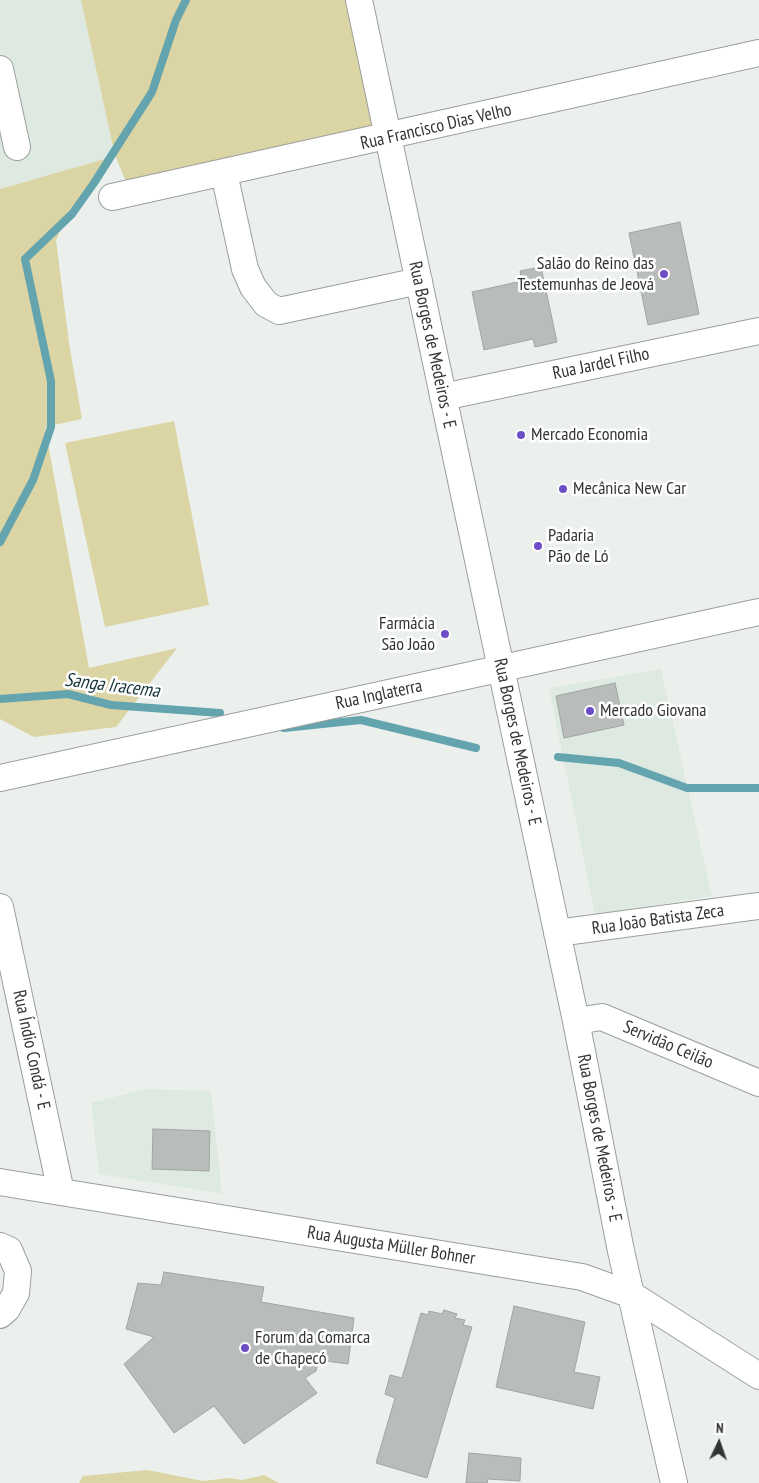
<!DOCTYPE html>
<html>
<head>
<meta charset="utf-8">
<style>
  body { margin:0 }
  #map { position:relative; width:759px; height:1483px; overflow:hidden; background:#ecf0ed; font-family:"PT Sans Narrow",sans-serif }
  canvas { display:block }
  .north { position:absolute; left:694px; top:1418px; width:50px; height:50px; -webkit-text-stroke:4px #fff; paint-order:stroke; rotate:3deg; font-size:14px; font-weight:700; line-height:20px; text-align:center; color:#333534 }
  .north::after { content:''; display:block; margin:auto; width:18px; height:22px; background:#333534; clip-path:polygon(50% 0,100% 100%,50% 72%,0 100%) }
</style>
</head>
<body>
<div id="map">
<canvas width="759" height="1483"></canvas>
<div class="north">N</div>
</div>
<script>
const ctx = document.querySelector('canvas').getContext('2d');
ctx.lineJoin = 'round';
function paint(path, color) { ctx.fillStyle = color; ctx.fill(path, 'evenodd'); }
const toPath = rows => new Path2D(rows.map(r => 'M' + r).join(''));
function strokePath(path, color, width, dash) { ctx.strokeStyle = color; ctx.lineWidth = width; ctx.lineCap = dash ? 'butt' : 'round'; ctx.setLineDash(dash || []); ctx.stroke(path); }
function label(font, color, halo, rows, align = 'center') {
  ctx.font = font + ' "PT Sans Narrow",sans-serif'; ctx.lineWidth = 5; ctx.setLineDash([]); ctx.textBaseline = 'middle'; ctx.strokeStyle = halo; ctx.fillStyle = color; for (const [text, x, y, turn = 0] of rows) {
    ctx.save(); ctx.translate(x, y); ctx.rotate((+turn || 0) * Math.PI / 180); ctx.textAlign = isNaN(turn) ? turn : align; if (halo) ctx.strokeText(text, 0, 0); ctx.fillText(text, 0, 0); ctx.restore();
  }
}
const built = toPath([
  [0,0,81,0,115,156,0,189],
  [661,669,712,896,595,915,549,688],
  [145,1089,211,1091,222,1194,99,1174,91,1103]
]);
const green = toPath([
  [81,0,346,0,373,128,126,181,115,156,69,211,56,240,69,343,82,419,45,427,89,668,177,648,116,727,34,737,0,719,0,189,115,156],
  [174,421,209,605,105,627,65,443],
  [147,1470,203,1481,229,1478,242,1480,264,1475,279,1483,79,1483,83,1476]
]);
const stream = toPath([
  [0,542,33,480,51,427,51,381,25,259,72,214,94,183,152,92,176,20,186,0],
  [0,699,68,694,111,705,220,713],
  [284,728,361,720,476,748],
  [558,757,619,763,687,788,759,788]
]);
const building = toPath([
  [680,222,699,314,648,325,629,233,680,222],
  [541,267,557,342,535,347,533,339,484,350,472,292,522,281,520,271,541,267],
  [615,683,624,725,564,738,556,696,615,683],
  [153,1129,210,1131,209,1171,152,1169,153,1129],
  [164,1272,264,1287,261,1302,354,1318,348,1364,319,1360,316,1371,305,1378,317,1393,244,1444,214,1406,174,1433,124,1364,154,1337,126,1329,138,1283,161,1285,164,1272],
  [514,1306,585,1322,574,1372,600,1377,593,1409,496,1387,514,1306],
  [444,1310,457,1314,455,1318,465,1320,463,1325,472,1327,427,1478,376,1463,395,1398,385,1394,390,1375,402,1378,421,1313,428,1315,429,1311,442,1314,444,1310],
  [469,1453,521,1458,520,1481,488,1479,487,1483,466,1483,469,1453]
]);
const minor = toPath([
  [359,0,576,1021,621,1251,674,1483],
  [0,69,17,147],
  [224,173,245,269,253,287,266,304,279,311,419,281],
  [112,197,759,53],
  [443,397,759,331],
  [0,778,759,612],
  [0,907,61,1192],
  [557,933,759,906],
  [576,1021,602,1017,759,1083],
  [0,1182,582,1277,632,1295,759,1376],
  [0,1246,9,1250,18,1271,16,1293,7,1309,0,1315]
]);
const markers = [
  [664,274,5,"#6e4dc6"],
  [521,435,5,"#6e4dc6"],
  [563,489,5,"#6e4dc6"],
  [538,546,5,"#6e4dc6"],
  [445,634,5,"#6e4dc6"],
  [590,711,5,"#6e4dc6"],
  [245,1348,5,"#6e4dc6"]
];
const streetNames = [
  ["Rua Francisco Dias Velho",436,127,-13],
  ["Rua Borges de Medeiros - E",432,345,78],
  ["Rua Jardel Filho",601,364,-12],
  ["Rua Inglaterra",379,695,-12],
  ["Rua Borges de Medeiros - E",517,742,78],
  ["Rua João Batista Zeca",658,920,-8],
  ["Servidão Ceilão",668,1045,23],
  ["Rua Índio Condá - E",31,1050,78],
  ["Rua Borges de Medeiros - E",599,1138,79],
  ["Rua Augusta Müller Bohner",391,1246,9]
];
const poiNames = [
  ["Salão do Reino das",654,264,"right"],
  ["Testemunhas de Jeová",654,285,"right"],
  ["Mercado Economia",531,435],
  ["Mecânica New Car",573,489],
  ["Padaria",548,536],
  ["Pão de Ló",548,557],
  ["Farmácia",435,624,"right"],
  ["São João",435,645,"right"],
  ["Mercado Giovana",600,711],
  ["Forum da Comarca",255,1338],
  ["de Chapecó",255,1359]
];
const waterNames = [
  ["Sanga Iracema",112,686,7]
];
paint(built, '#deeae1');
paint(green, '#dbd4a4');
strokePath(stream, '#63a4af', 8);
paint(building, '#b8bdbc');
strokePath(building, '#9fa5a3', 1);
strokePath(minor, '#9b9f9c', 28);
strokePath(minor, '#fff', 26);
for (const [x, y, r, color] of markers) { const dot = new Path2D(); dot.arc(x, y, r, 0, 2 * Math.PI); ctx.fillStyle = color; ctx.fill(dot); strokePath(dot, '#fff', 2); }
label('18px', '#333534', '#fff', streetNames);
label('18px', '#333534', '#fff', poiNames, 'left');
label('italic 19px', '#14353b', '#fff', waterNames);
</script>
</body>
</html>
